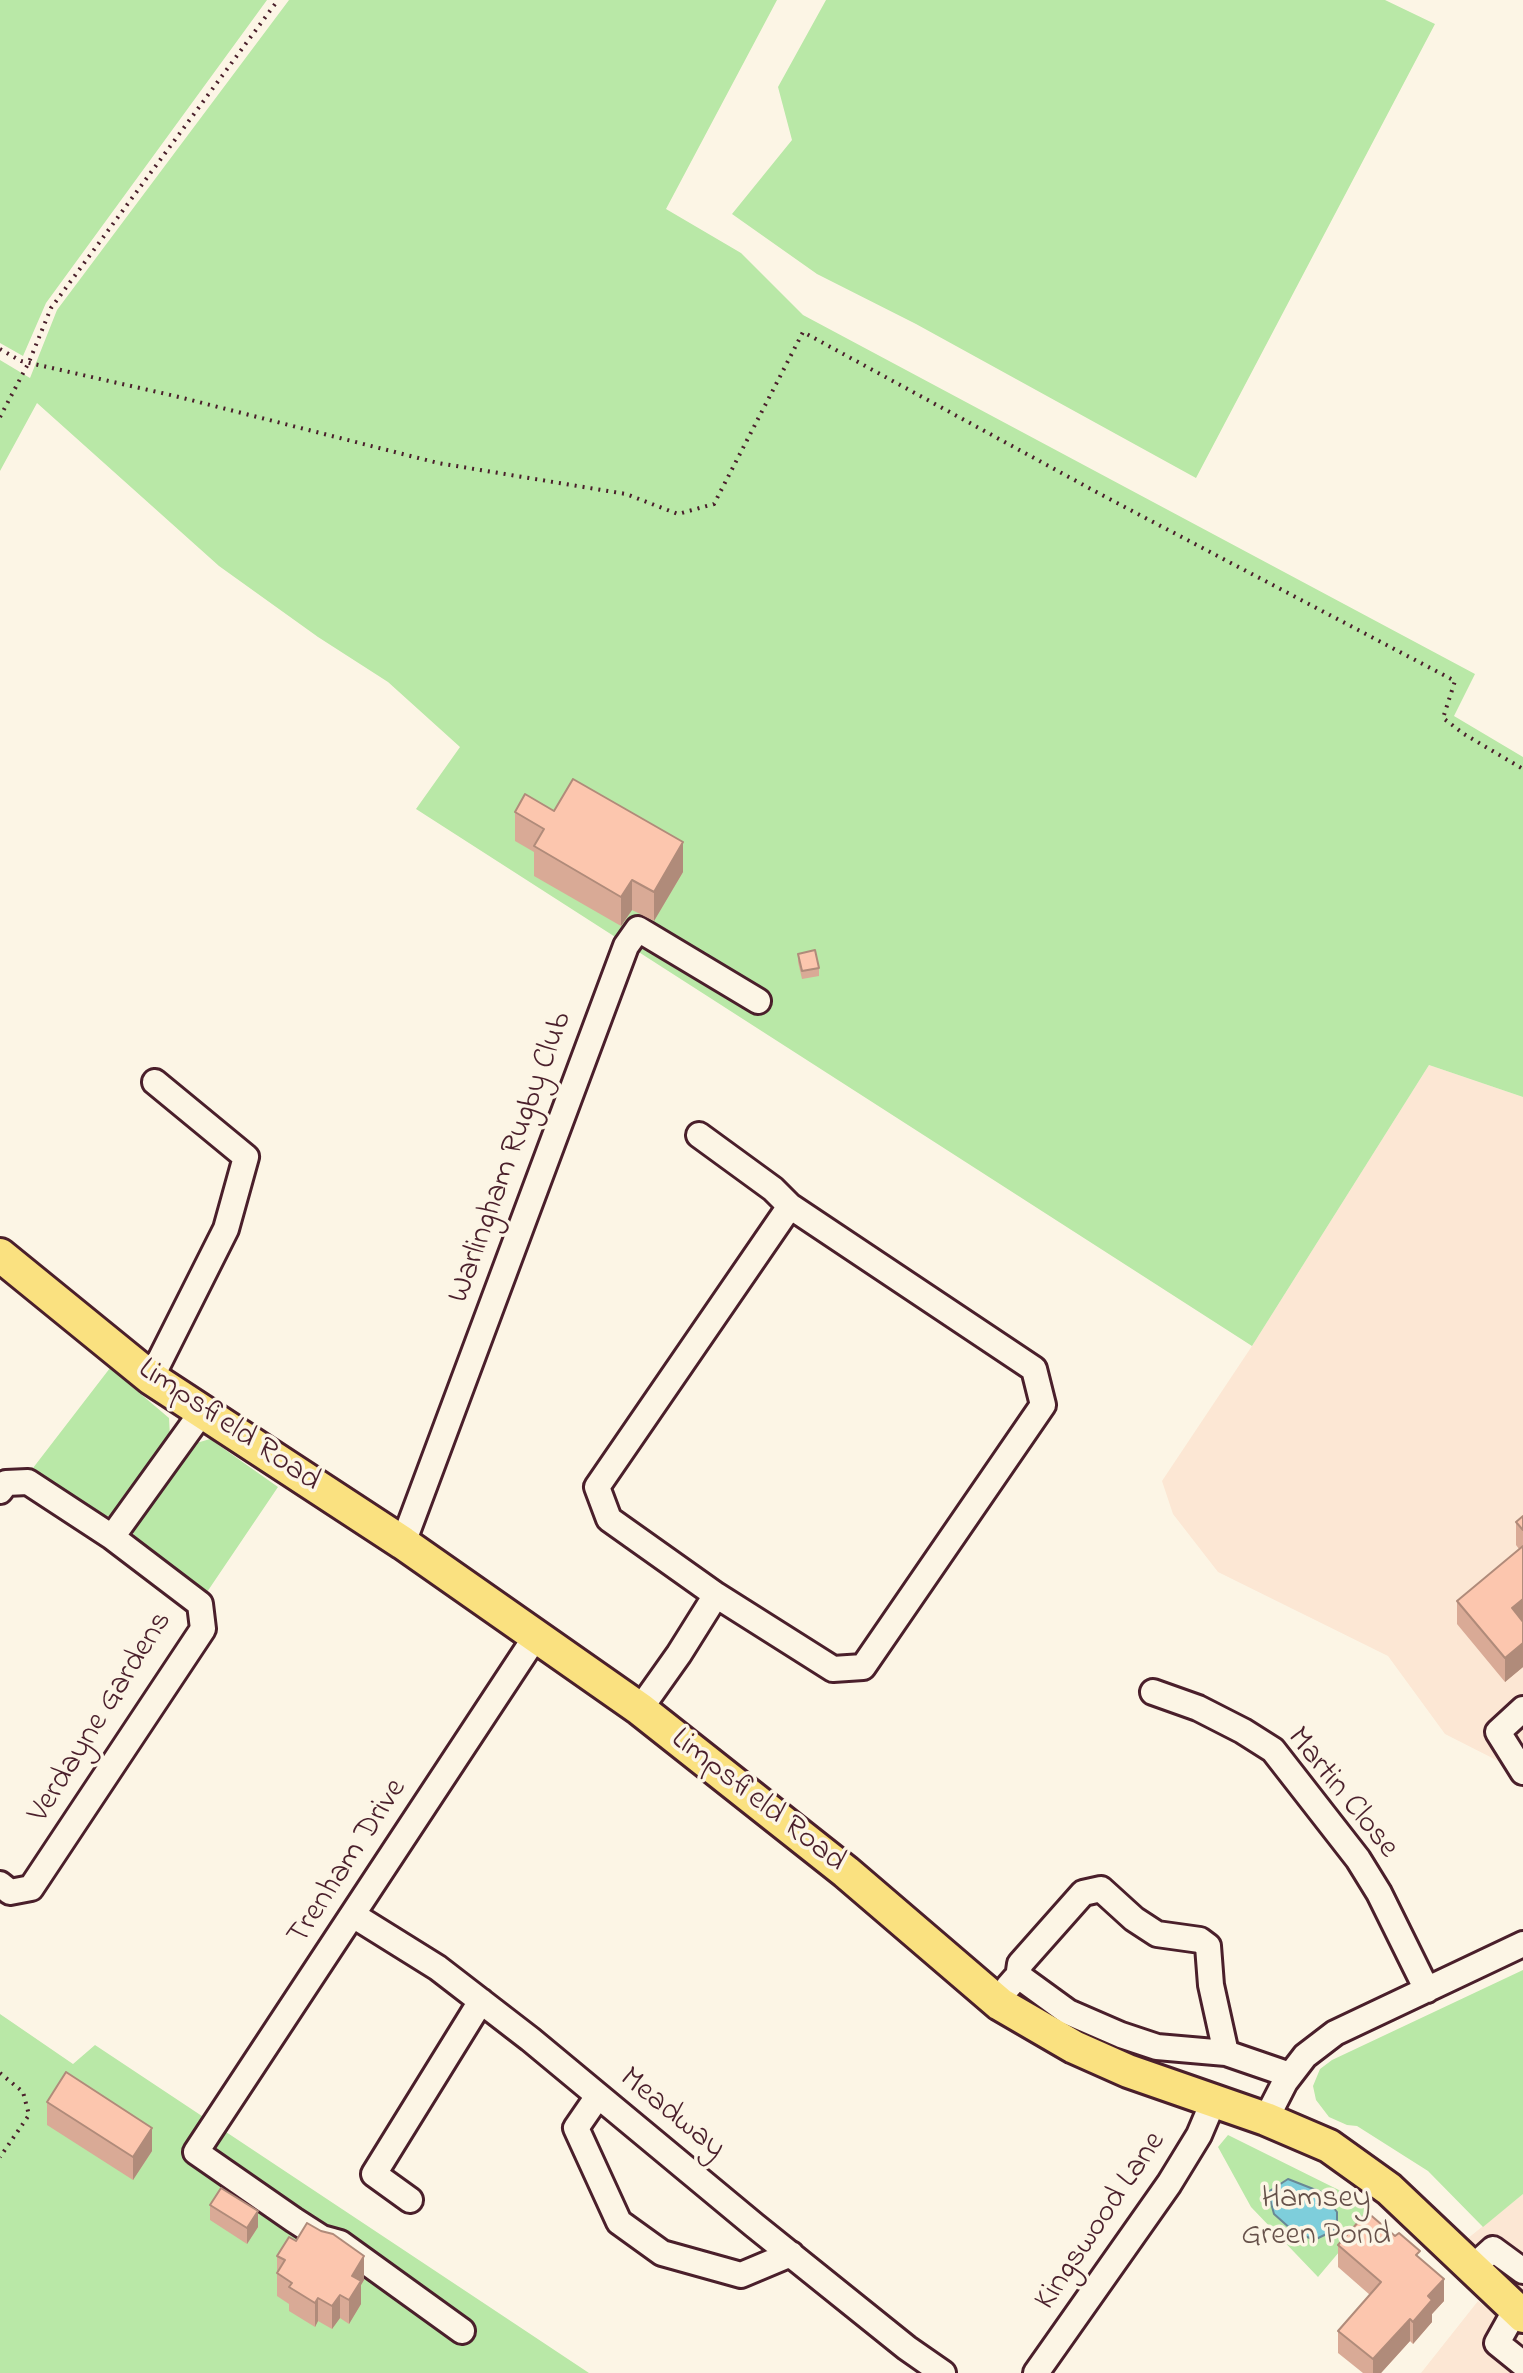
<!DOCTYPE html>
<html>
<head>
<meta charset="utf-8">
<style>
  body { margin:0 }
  canvas { display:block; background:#fcf5e5 }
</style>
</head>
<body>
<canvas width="1523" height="2373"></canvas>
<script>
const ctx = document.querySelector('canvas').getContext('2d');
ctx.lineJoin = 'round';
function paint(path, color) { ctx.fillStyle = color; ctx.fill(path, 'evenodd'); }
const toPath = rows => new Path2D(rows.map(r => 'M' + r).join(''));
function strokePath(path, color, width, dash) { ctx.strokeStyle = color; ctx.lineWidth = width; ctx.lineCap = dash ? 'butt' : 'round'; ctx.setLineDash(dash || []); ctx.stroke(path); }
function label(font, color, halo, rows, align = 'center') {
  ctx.font = font + ' "Indie Flower",sans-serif'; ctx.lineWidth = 7; ctx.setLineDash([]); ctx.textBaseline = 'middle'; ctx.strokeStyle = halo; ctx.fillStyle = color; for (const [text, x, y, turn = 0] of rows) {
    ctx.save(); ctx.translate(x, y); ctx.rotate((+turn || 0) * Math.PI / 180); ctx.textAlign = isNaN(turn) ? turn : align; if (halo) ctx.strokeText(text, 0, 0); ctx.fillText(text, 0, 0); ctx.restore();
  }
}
const built = toPath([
  [1429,1065,1523,1097,1523,1789,1512,1768,1445,1734,1388,1656,1218,1572,1173,1514,1162,1481,1252,1346],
  [1523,2194,1523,2299,1467,2239],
  [1478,2301,1523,2337,1523,2373,1421,2373]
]);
const green = toPath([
  [0,0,267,0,46,303,23,356,0,343],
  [289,0,777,0,666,209,741,253,803,315,1475,674,1454,716,1523,757,1523,1097,1429,1065,1252,1346,416,809,460,747,388,682,318,637,219,566,37,403,0,471,0,360,30,378,57,310],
  [826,0,1385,0,1435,24,1196,478,916,324,817,274,732,214,792,140,778,87],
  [110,1368,169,1418,170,1437,110,1516,95,1515,33,1468],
  [210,1439,278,1487,205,1595,136,1543,131,1526,190,1445],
  [1523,1970,1523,2194,1483,2227,1428,2171,1357,2126,1347,2125,1329,2117,1316,2100,1313,2086,1320,2069,1332,2060],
  [0,2014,73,2064,95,2045,589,2373,0,2373],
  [1228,2135,1369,2205,1372,2213,1318,2277,1251,2207,1218,2147]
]);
const water = toPath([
  [1288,2179,1321,2192,1337,2212,1337,2229,1314,2240,1292,2230,1274,2214,1268,2192,1288,2179]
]);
const path = toPath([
  [0,349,21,361,175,396,438,463,626,494,678,514,714,504,803,332,1100,494,1455,681,1443,718,1464,734,1523,769],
  [0,417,29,362,51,308,278,0],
  [0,2073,23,2092,29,2115,0,2157]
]);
const minor = toPath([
  [699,1135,773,1189,790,1206],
  [151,1378,226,1229,246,1157,155,1082],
  [0,1491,6,1483,28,1482,112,1537,200,1604,203,1629,31,1888,10,1892,0,1884],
  [112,1537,202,1412],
  [403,1543,626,946,638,929,758,1001],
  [1153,1692,1198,1708,1243,1731,1273,1750,1358,1859,1379,1893,1427,1990],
  [640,1709,679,1654,716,1595,609,1519,597,1487,790,1206,1034,1369,1043,1405,863,1667,833,1669,716,1595],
  [1523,1709,1498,1732,1523,1772],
  [353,1915,438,1968,530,2039,754,2225,907,2348,943,2373],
  [1018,1978,1020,1964,1083,1893,1101,1889,1134,1919,1157,1934,1200,1940,1208,1946,1211,1985,1226,2053],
  [1008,1987,1015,1979,1024,1980,1068,2012,1121,2035,1157,2047,1226,2053,1290,2075],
  [598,2096,576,2128,619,2222,662,2253,741,2275,791,2254],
  [1266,2119,1285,2082,1305,2056,1335,2033,1523,1944],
  [410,2200,374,2174,481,2001],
  [1471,2269,1493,2249,1523,2271],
  [1516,2309,1497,2343,1523,2364],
  [462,2331,340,2243,322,2238,294,2220,196,2152,536,1636],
  [1036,2373,1169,2184,1199,2135,1213,2102]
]);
const major = toPath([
  [0,1255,151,1378,403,1543,640,1709,846,1872,1000,2004,1074,2047,1128,2071,1266,2119,1329,2146,1389,2189,1523,2316]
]);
const wall = toPath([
  [554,811,683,872,654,921,632,910,621,926,534,876,534,852,515,841,515,812],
  [798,954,819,968,819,976,802,979,798,962],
  [1523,1516,1523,1667,1505,1682,1457,1624,1457,1601,1519,1549,1516,1545,1516,1522],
  [47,2102,152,2151,133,2180,47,2125],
  [210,2205,258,2227,247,2244,210,2220],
  [1338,2245,1420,2258,1444,2301,1432,2314,1432,2322,1413,2344,1410,2341,1381,2373,1363,2373,1338,2353,1338,2331,1370,2295,1338,2267],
  [277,2256,364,2280,361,2285,361,2304,349,2324,340,2318,332,2329,318,2321,315,2327,289,2311,289,2304,277,2296]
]);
const shadedWall = toPath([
  [683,842,683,872,654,921,654,892],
  [632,880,632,910,621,926,621,897],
  [1523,1599,1523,1622,1512,1608],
  [1523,1643,1523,1667,1505,1682,1505,1658],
  [152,2128,152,2151,133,2180,133,2157],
  [258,2211,258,2227,247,2244,247,2228],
  [364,2256,364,2280,361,2285,361,2304,349,2324,349,2300,352,2276],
  [1444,2279,1444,2301,1432,2314,1432,2322,1413,2344,1413,2322,1428,2296],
  [340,2295,340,2318,332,2329,332,2306],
  [318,2298,318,2321,315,2327,315,2303],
  [1410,2319,1410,2341,1381,2373,1373,2373,1373,2359]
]);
const building = toPath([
  [573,779,683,842,654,892,632,880,621,897,534,846,544,829,515,812,525,794,554,811,573,779],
  [815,950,819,968,802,971,798,954,815,950],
  [1523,1516,1523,1530,1516,1522,1523,1516],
  [1523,1546,1523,1599,1512,1608,1523,1622,1523,1643,1505,1658,1457,1601,1523,1546],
  [66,2072,152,2128,133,2157,47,2102,66,2072],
  [221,2188,258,2211,247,2228,210,2205,221,2188],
  [1367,2212,1395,2236,1399,2233,1420,2251,1416,2255,1444,2279,1428,2296,1432,2300,1413,2322,1410,2319,1373,2359,1338,2331,1381,2282,1338,2245,1367,2212],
  [307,2223,321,2231,333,2234,364,2256,352,2276,361,2281,349,2300,340,2295,332,2306,318,2298,315,2303,289,2287,292,2283,277,2273,285,2260,277,2256,289,2237,296,2241,307,2223]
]);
const streetNames = [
  ["Warlingham Rugby Club",512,1158,-70],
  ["Limpsfield Road",228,1427,34],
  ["Verdayne Gardens",102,1718,-58],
  ["Martin Close",1341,1794,51],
  ["Limpsfield Road",757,1802,38],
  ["Trenham Drive",349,1863,-57],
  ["Meadway",671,2115,39],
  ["Kingswood Lane",1102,2222,-56]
];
const parkNames = [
  ["Hamsey",1316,2201],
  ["Green Pond",1316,2238]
];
paint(built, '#fce7d4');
paint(green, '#b9e8a7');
paint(water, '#7ecedb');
strokePath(water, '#698895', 2);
strokePath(minor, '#4a1f2b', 30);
strokePath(major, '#4a1f2b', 38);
strokePath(path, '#4a1f2b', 4, [2, 6]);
strokePath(minor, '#fcf5e5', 24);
strokePath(major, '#fae180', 32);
paint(wall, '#d9aa96');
paint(shadedWall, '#b08b7a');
paint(building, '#fcc6ae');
strokePath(building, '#b08b7a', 2);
label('32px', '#4a1f2b', '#fcf5e5', streetNames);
label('32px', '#66514a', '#fcf5e5', parkNames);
</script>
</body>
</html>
